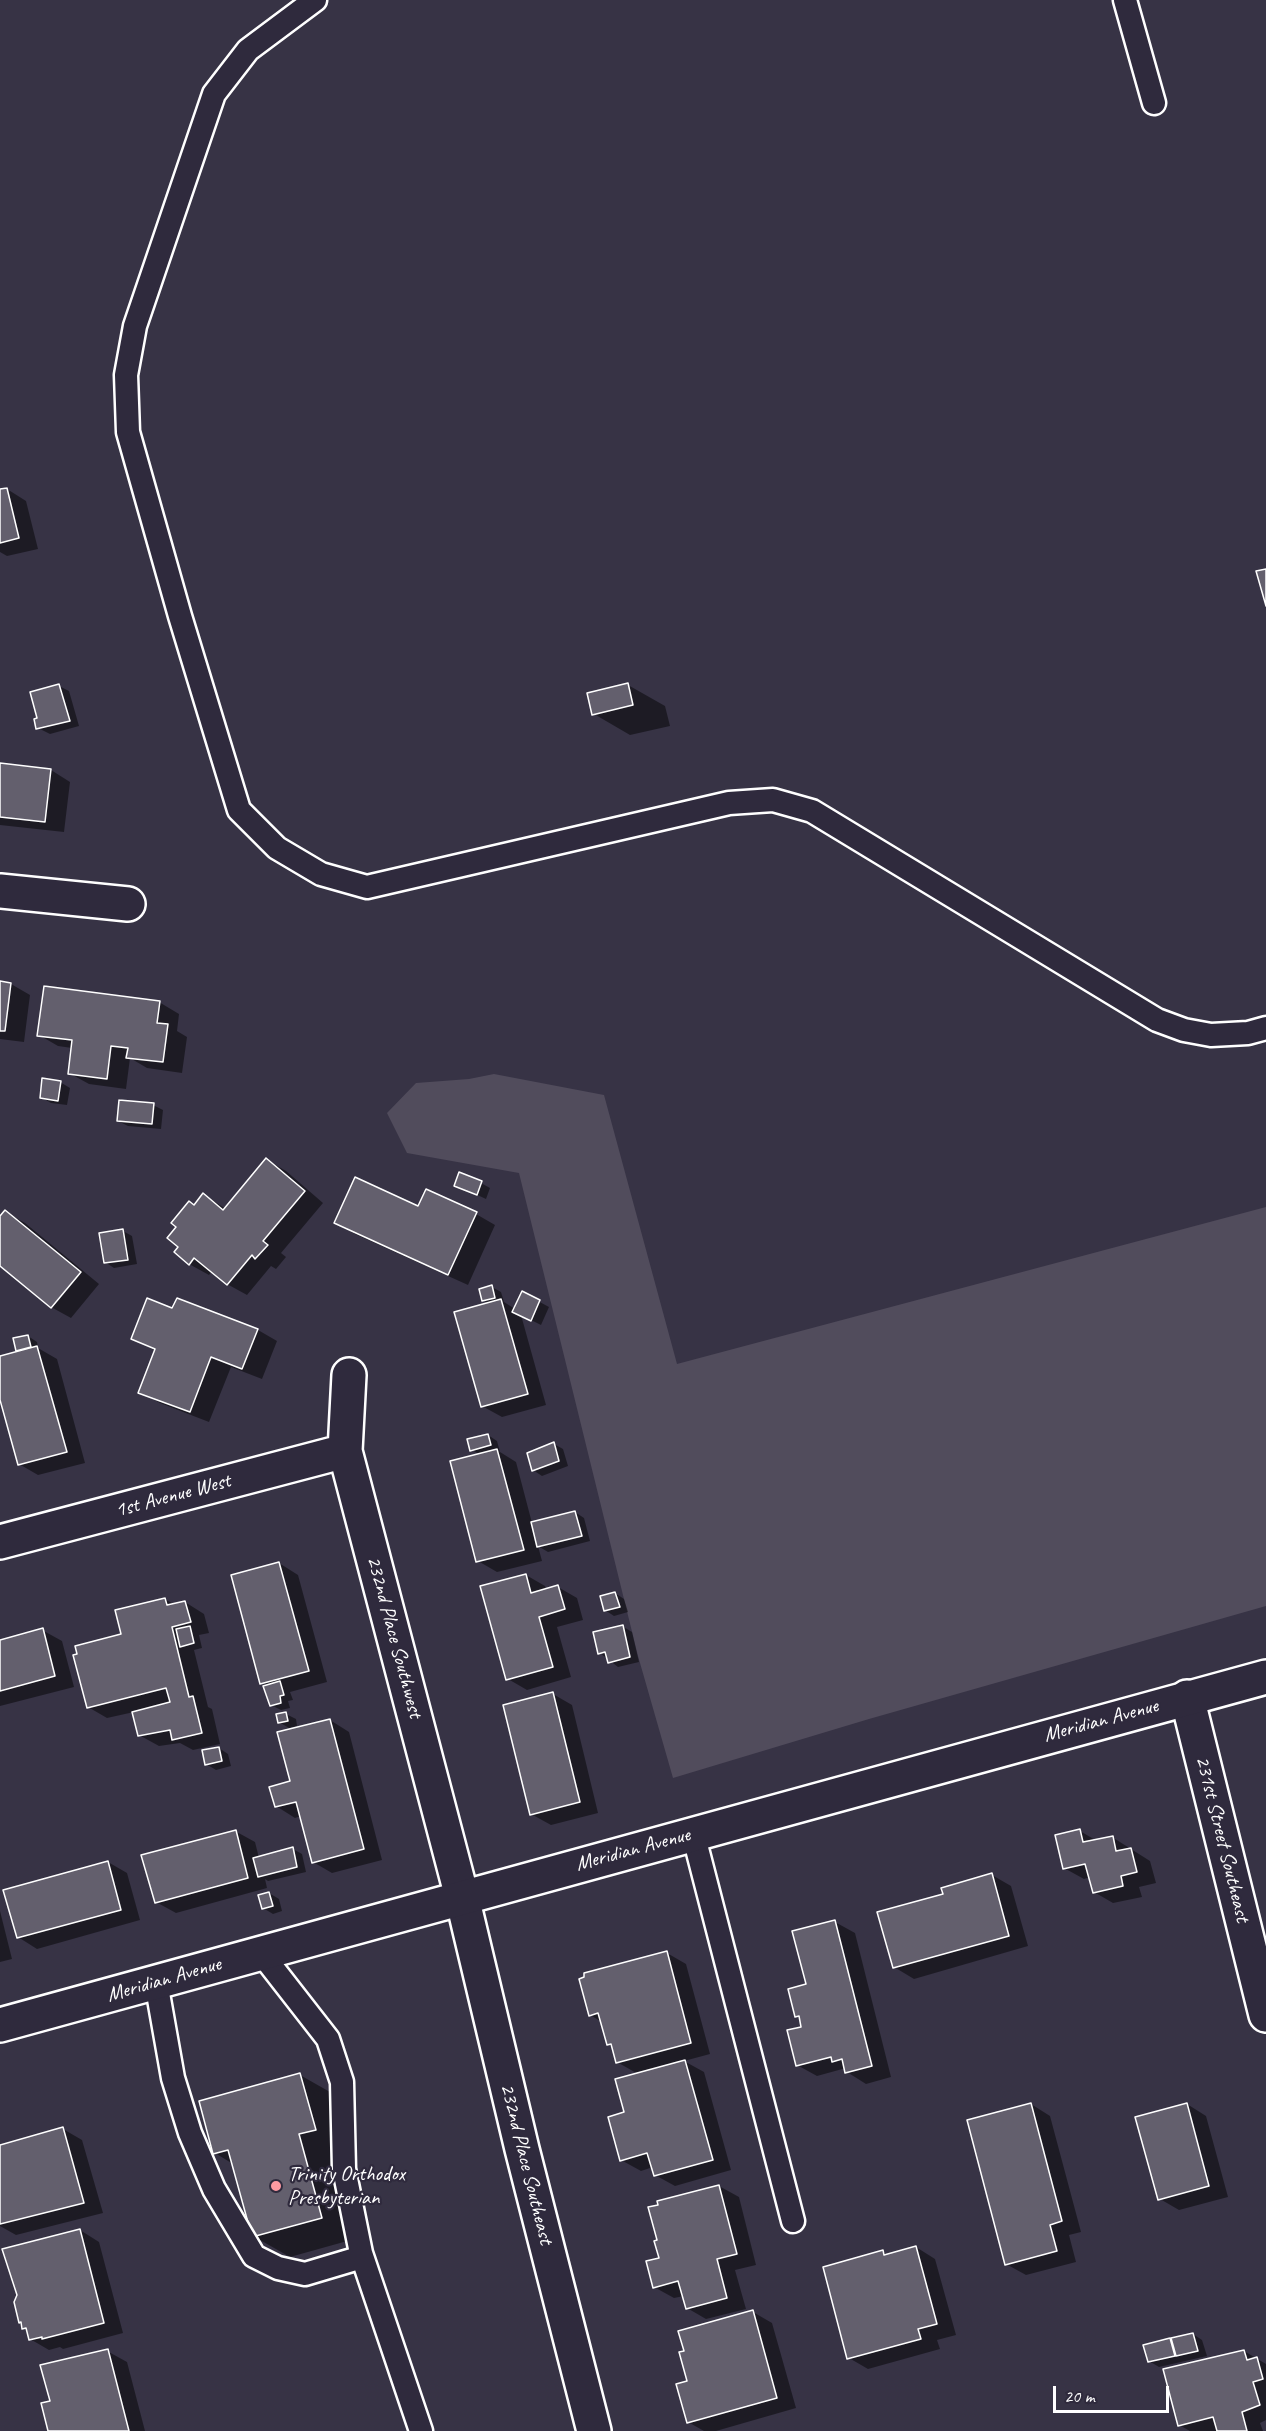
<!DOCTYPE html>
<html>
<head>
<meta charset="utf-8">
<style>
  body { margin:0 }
  #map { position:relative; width:1266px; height:2431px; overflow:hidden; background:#373345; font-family:Caveat,sans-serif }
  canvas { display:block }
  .scale { position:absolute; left:1053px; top:2386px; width:116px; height:27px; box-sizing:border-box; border:3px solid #fff; border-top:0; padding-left:8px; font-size:18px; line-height:21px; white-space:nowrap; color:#fff; -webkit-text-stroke:4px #2f2a3d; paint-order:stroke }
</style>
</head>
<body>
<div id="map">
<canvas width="1266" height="2431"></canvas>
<div class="scale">20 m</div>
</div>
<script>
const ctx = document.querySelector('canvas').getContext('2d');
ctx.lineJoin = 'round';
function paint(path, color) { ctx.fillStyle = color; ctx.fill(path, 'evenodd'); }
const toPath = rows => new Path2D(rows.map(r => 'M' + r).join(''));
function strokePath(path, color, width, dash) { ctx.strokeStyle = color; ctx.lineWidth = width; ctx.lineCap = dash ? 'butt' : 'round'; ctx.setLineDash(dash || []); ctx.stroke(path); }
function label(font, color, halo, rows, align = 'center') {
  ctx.font = font + ' Caveat,sans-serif'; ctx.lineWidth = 4.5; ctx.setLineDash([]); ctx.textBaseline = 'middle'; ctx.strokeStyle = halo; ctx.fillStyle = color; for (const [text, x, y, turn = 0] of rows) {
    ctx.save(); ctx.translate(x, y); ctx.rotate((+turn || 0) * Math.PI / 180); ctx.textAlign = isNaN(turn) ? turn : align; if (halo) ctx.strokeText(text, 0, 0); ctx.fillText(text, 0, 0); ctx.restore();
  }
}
const green = toPath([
  [494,1074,604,1095,677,1364,1266,1207,1266,1606,869,1719,673,1778,638,1656,519,1173,407,1153,387,1113,416,1083,469,1079]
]);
const shadow = toPath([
  [7,489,26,501,38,549,7,556,0,552,0,491],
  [628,685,665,706,670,726,630,735,594,714],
  [59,686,69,691,79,726,50,734,38,728,39,719],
  [0,765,51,770,70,782,64,832,0,825],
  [0,983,11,984,30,995,24,1042,0,1039],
  [159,1002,179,1014,177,1031,187,1037,182,1073,147,1068,130,1058,126,1089,89,1084,69,1073,72,1048,58,1046,39,1035],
  [60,1082,70,1088,67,1105,51,1103,41,1097],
  [153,1105,163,1110,161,1129,128,1126,118,1121],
  [267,1160,286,1171,323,1203,281,1253,286,1257,276,1269,271,1266,247,1295,227,1284,212,1271,209,1275,189,1264,180,1247,195,1206,204,1195,226,1209],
  [481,1183,490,1188,486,1199,456,1185],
  [419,1208,476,1214,495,1225,468,1285,355,1234,336,1223],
  [5,1212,25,1223,99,1284,71,1318,51,1307,0,1264,0,1218],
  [123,1231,132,1236,137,1264,114,1268,105,1262],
  [492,1287,501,1292,504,1302,515,1309,523,1293,549,1307,541,1325,521,1315,546,1405,502,1417,482,1406,489,1304,483,1300],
  [178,1299,258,1330,277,1341,262,1379,231,1367,209,1422,160,1403,140,1392,156,1351,133,1339,173,1310],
  [28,1336,37,1342,38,1348,57,1359,85,1463,38,1475,19,1464,0,1394,0,1358,21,1352,18,1350],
  [488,1435,497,1441,500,1452,516,1462,532,1523,575,1512,584,1518,590,1541,548,1552,538,1546,542,1561,497,1572,478,1561,480,1455,472,1450],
  [554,1444,563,1449,568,1466,542,1476,533,1470],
  [279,1563,298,1575,327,1682,290,1692,293,1700,288,1701,290,1708,281,1710,271,1705,267,1686,262,1683],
  [526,1575,545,1586,546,1590,558,1587,577,1598,583,1620,557,1627,571,1677,527,1690,508,1679],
  [615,1593,624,1599,628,1612,614,1616,605,1610],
  [165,1599,175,1605,185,1602,204,1614,209,1633,199,1635,202,1648,194,1650,208,1707,212,1709,220,1744,193,1750,180,1743,159,1746,139,1735,134,1712,107,1718,88,1707,123,1635],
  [622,1626,632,1632,639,1662,618,1667,600,1653],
  [42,1630,62,1641,74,1687,0,1706,0,1641],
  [553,1694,572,1705,598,1813,551,1825,531,1814],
  [286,1714,296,1719,297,1726,289,1728,279,1722],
  [330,1720,349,1732,382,1860,332,1873,313,1862,301,1816,295,1818,276,1806],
  [219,1748,228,1754,231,1766,216,1770,206,1764],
  [235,1831,255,1842,259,1858,293,1849,302,1854,306,1872,268,1881,265,1879,267,1888,176,1913,156,1902],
  [1080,1831,1097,1841,1112,1837,1150,1861,1156,1883,1139,1887,1142,1897,1113,1903,1094,1892,1090,1877,1084,1879,1064,1868],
  [108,1862,127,1873,140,1920,37,1949,18,1937],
  [992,1875,1011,1886,1028,1946,914,1979,894,1967,944,1895],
  [269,1893,279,1899,282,1911,273,1914,263,1908],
  [0,1911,12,1959,0,1962],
  [835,1922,855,1933,891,2077,866,2084,847,2072,846,2068,817,2076,797,2065,803,2028,801,2018,796,2016],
  [667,1953,686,1964,710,2054,684,2061,704,2072,731,2170,675,2186,655,2175,653,2167,641,2171,621,2160,626,2113,638,2074,617,2062,613,2047,608,2044,602,2022,590,2015],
  [300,2075,337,2096,358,2238,290,2257,253,2236,233,2164,215,2153],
  [1031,2104,1050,2116,1081,2232,1069,2235,1076,2262,1026,2275,1006,2264],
  [1187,2104,1206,2116,1228,2197,1179,2210,1160,2199],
  [63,2129,82,2140,103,2213,16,2235,0,2226,0,2146],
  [719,2186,739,2197,756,2265,735,2270,746,2309,706,2319,687,2308,684,2296,674,2298,654,2287,660,2259,659,2241],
  [80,2230,99,2242,123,2333,63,2349,60,2347,49,2350,30,2339,28,2331,20,2322],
  [916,2247,935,2259,956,2335,937,2340,940,2349,868,2369,849,2358,883,2252,889,2255],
  [753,2312,772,2323,796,2408,716,2431,704,2431,688,2422,689,2383,685,2352],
  [1193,2334,1202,2340,1207,2356,1159,2367,1149,2361,1170,2340,1173,2341],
  [107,2351,127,2362,145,2431,50,2431,51,2402],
  [1244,2351,1266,2364,1266,2420,1260,2423,1263,2431,1190,2431,1179,2425]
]);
const building = toPath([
  [7,488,19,538,0,543,0,489,7,488],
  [1266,569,1266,606,1256,571,1266,569],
  [628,683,633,705,592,715,587,693,628,683],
  [59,684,70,721,36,729,34,719,37,718,30,692,59,684],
  [0,763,51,769,45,822,0,817,0,763],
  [0,981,11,983,5,1031,0,1031,0,981],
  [44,986,160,1001,157,1023,168,1024,163,1062,126,1058,128,1048,111,1046,107,1079,68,1074,72,1040,37,1036,44,986],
  [42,1078,61,1081,58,1101,40,1098,42,1078],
  [119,1100,154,1103,152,1124,117,1121,119,1100],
  [266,1158,305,1191,263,1241,268,1245,255,1259,252,1255,227,1285,194,1258,189,1265,174,1252,178,1247,167,1238,176,1227,171,1223,189,1201,194,1205,203,1193,223,1210,266,1158],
  [459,1172,482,1181,477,1195,454,1186,459,1172],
  [355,1177,418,1206,426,1189,477,1212,448,1275,334,1223,355,1177],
  [5,1210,81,1272,51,1308,0,1266,0,1216,5,1210],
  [123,1229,128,1260,104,1263,99,1233,123,1229],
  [492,1285,495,1298,482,1301,479,1289,492,1285],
  [522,1291,540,1300,531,1321,512,1312,522,1291],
  [147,1298,172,1308,177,1298,258,1329,242,1369,211,1357,190,1412,138,1393,155,1349,131,1339,147,1298],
  [501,1299,528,1394,481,1407,454,1312,501,1299],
  [28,1335,31,1347,16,1351,13,1338,28,1335],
  [37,1346,67,1452,18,1465,0,1400,0,1356,37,1346],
  [488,1434,491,1445,470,1451,467,1439,488,1434],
  [554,1442,559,1461,532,1471,527,1453,554,1442],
  [497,1449,524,1550,476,1562,450,1461,497,1449],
  [575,1511,582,1536,537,1547,531,1522,575,1511],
  [279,1562,309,1671,260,1684,231,1575,279,1562],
  [526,1574,531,1593,558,1585,565,1609,539,1617,553,1667,506,1680,480,1586,526,1574],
  [615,1592,620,1607,604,1611,600,1596,615,1592],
  [165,1598,167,1605,185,1601,191,1622,172,1627,189,1697,193,1696,202,1733,172,1740,170,1730,138,1736,132,1712,170,1702,166,1688,87,1708,73,1655,77,1654,75,1646,121,1634,115,1610,165,1598],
  [623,1625,630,1657,608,1663,605,1652,598,1654,593,1632,623,1625],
  [190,1626,194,1643,180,1647,176,1629,190,1626],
  [43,1628,55,1676,0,1691,0,1640,43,1628],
  [280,1681,284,1695,280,1696,281,1703,270,1706,263,1686,280,1681],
  [553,1692,580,1802,530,1815,503,1705,553,1692],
  [286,1712,288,1721,278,1723,276,1714,286,1712],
  [330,1719,364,1849,312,1863,296,1802,275,1807,269,1787,290,1781,277,1732,330,1719],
  [219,1747,222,1761,205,1765,202,1750,219,1747],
  [1080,1829,1083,1842,1113,1836,1116,1851,1131,1848,1137,1872,1121,1876,1123,1886,1093,1893,1085,1864,1063,1869,1055,1835,1080,1829],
  [236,1830,248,1878,155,1903,141,1855,236,1830],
  [293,1847,297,1867,258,1877,253,1858,293,1847],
  [108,1861,121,1910,17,1938,3,1890,108,1861],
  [992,1873,1009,1936,893,1968,877,1912,943,1894,941,1888,992,1873],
  [269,1892,273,1906,262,1909,258,1895,269,1892],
  [835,1920,872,2066,845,2073,842,2059,832,2062,831,2057,796,2066,787,2030,801,2027,799,2016,795,2017,788,1989,806,1984,792,1931,835,1920],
  [667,1951,691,2043,616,2063,611,2044,607,2045,598,2013,589,2016,579,1979,584,1977,584,1973,667,1951],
  [685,2060,713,2160,654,2176,647,2153,620,2161,608,2117,624,2112,615,2079,685,2060],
  [300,2073,316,2130,299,2134,322,2218,252,2237,228,2150,213,2154,199,2101,300,2073],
  [1031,2103,1062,2221,1050,2225,1057,2251,1005,2265,967,2120,1031,2103],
  [1187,2103,1209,2186,1158,2200,1135,2117,1187,2103],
  [63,2127,84,2203,0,2224,0,2145,63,2127],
  [719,2185,737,2254,717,2259,727,2298,686,2309,678,2281,653,2288,646,2261,659,2258,654,2241,657,2240,648,2207,658,2205,657,2201,719,2185],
  [80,2229,104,2323,42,2339,42,2337,29,2340,26,2328,22,2329,21,2322,19,2323,14,2302,17,2295,2,2249,80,2229],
  [916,2246,937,2324,918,2329,921,2339,847,2359,823,2267,883,2250,884,2255,916,2246],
  [753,2310,777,2398,687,2423,676,2384,687,2381,679,2352,684,2351,678,2331,753,2310],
  [1193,2333,1198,2351,1176,2356,1171,2338,1193,2333],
  [1170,2338,1175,2356,1148,2362,1143,2345,1170,2338],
  [108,2349,129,2431,48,2431,41,2403,50,2401,40,2365,108,2349],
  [1244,2350,1247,2360,1257,2357,1263,2379,1253,2382,1260,2405,1242,2412,1247,2431,1217,2431,1213,2417,1178,2426,1163,2369,1244,2350]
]);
const service = toPath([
  [315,0,248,50,214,94,135,326,126,375,128,432,180,616,239,810,277,848,321,874,367,887,729,803,773,800,812,811,1157,1020,1184,1030,1211,1035,1248,1033,1266,1028],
  [1125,0,1154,103],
  [693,1833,793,2221],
  [261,1953,328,2039,342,2082,344,2169,361,2253,421,2431],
  [156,1982,173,2078,190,2133,214,2189,254,2256,278,2268,305,2274,362,2257]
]);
const minor = toPath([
  [0,891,128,904],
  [349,1375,345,1451,462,1897,522,2149,594,2431],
  [0,1542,345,1451],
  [1187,1697,1266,2015]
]);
const secondary = toPath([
  [0,2025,1266,1677]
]);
const markers = [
  [276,2186,6,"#ff9aa2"]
];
const streetNames = [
  ["1st Avenue West",173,1496,-15],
  ["232nd Place Southwest",394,1637,75],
  ["Meridian Avenue",1101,1721,-15],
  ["231st Street Southeast",1222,1839,76],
  ["Meridian Avenue",633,1850,-15],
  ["Meridian Avenue",164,1980,-16],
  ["232nd Place Southeast",526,2164,76]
];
const poiNames = [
  ["Trinity Orthodox",288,2174],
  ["Presbyterian",288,2198]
];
paint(green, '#514c5c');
paint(shadow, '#0007');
paint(building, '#635f6d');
strokePath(building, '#fff', 1.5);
strokePath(service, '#fff', 27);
strokePath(minor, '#fff', 38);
strokePath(secondary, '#fff', 38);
strokePath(service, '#2f2a3d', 22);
strokePath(minor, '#2f2a3d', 33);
strokePath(secondary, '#2f2a3d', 33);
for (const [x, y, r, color] of markers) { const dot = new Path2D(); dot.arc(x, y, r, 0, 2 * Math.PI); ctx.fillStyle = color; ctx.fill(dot); strokePath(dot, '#2f2a3d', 2); }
label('21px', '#fff', '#2f2a3d', streetNames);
label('21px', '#fff', '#2f2a3d', poiNames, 'left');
</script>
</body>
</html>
